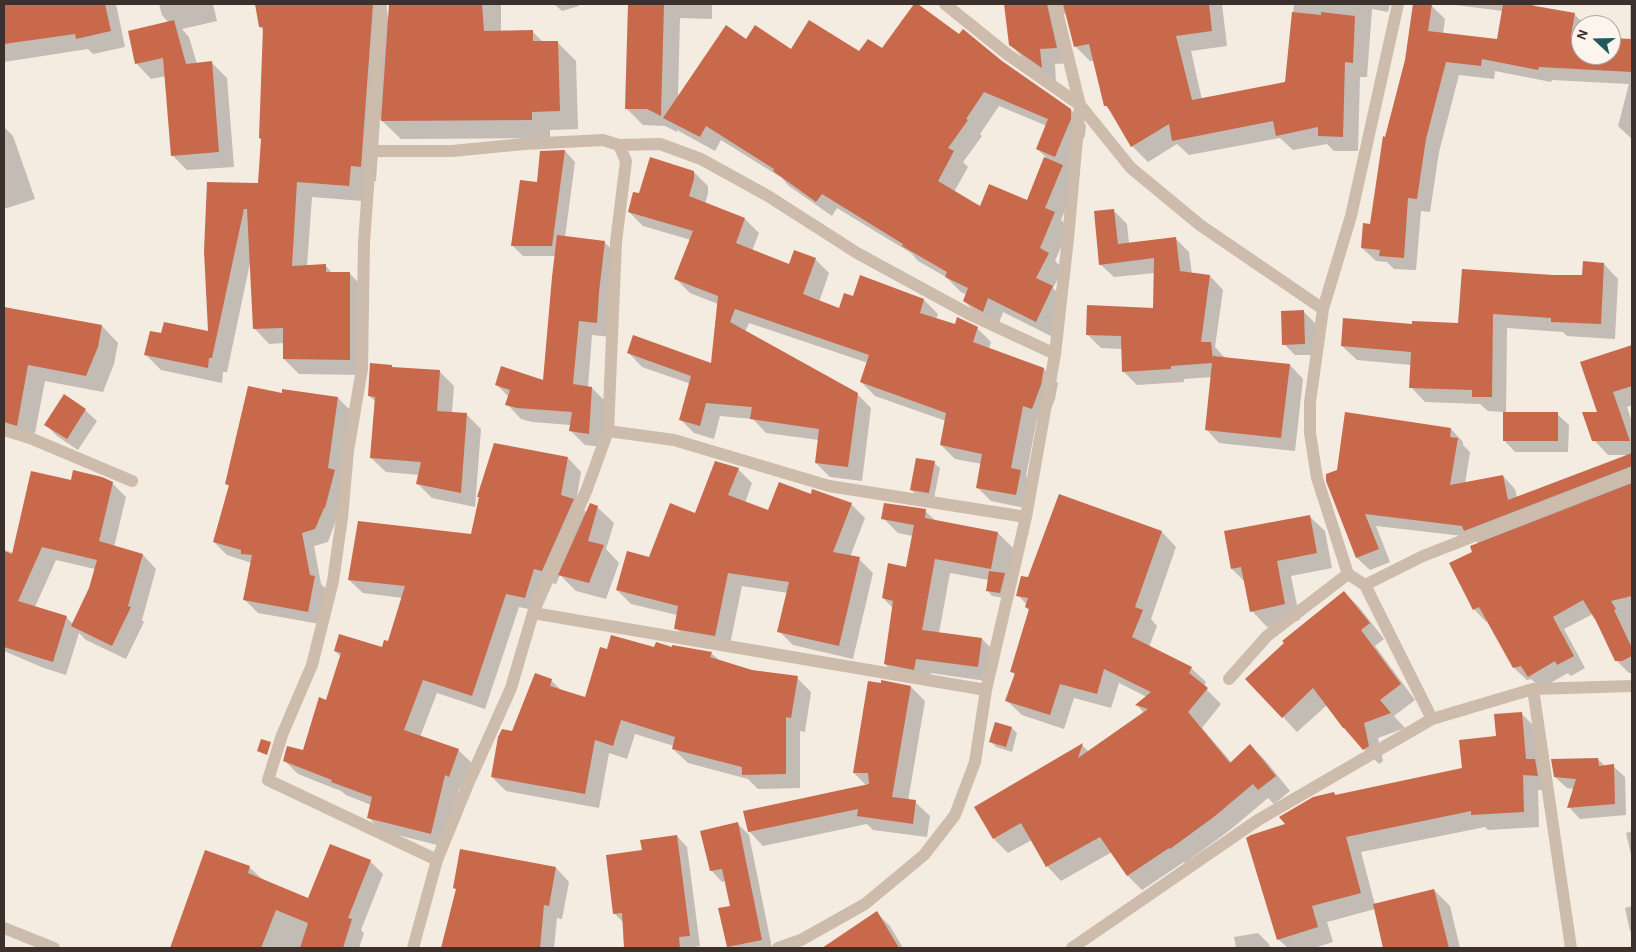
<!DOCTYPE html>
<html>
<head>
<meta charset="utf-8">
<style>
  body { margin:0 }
  #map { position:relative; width:1636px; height:952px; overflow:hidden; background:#f4ebe1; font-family:Karla,sans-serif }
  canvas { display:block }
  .frame { position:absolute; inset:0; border:5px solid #3b302b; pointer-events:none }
  .north { position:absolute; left:1571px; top:15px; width:50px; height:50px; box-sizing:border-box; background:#fbf5ee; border:1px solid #aea6a0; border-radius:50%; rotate:291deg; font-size:14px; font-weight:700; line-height:20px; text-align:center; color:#3b302b }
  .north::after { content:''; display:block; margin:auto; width:18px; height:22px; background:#1f5a5e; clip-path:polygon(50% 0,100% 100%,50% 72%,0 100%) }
</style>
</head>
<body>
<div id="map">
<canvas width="1636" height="952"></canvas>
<div class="frame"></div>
<div class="north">N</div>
</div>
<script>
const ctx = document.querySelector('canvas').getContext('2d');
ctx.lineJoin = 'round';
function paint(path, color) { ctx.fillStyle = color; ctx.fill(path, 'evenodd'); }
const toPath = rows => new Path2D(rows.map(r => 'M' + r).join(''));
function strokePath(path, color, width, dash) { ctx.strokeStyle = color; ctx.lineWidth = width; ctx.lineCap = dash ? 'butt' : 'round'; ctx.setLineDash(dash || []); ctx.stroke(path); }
const shadow = toPath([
  [4,4,116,4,125,47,93,54,88,49,4,62],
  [159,4,213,4,217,21,182,29,189,37,197,64,212,63,227,78,234,167,187,170,172,155,166,76,151,79,136,63,169,23,162,15],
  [256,4,386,4,388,19,415,4,501,4,501,32,532,31,543,42,557,42,576,61,578,129,550,130,550,138,401,139,380,119,376,181,365,181,363,201,312,197,307,266,325,265,333,274,349,273,364,288,365,375,299,374,284,359,284,343,269,344,255,329,250,263,227,372,223,372,222,383,161,370,146,355,162,335,210,332,206,250,259,185,262,140,264,31,260,27],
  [554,4,578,4,579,6,562,11],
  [629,4,712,4,712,19,680,18,678,97,746,41,791,51,860,53,882,50,916,4,960,35,1002,62,1071,110,1086,125,1085,135,1069,173,1077,181,1061,220,1069,228,1055,261,1063,269,1053,288,1067,302,1051,336,1003,312,998,326,979,316,964,301,967,295,961,292,946,277,918,261,911,253,837,208,832,216,789,186,782,178,721,140,715,151,677,130,677,132,665,126,643,125,626,108],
  [999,106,1047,126,1037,149,1046,157,1028,202,980,208,954,192,968,167,963,162,982,136,980,134],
  [1005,4,1222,4,1227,46,1191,51,1202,100,1286,84,1294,4,1390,4,1388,12,1372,9,1367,77,1360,77,1358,151,1334,151,1327,144,1293,150,1280,138,1189,155,1177,144,1148,162,1132,146,1113,114,1105,105,1094,61,1090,61,1075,46,1066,10,1062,22,1072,63,1055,64,1056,82,1025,60,1010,44],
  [1415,4,1431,5,1445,19,1443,34,1498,40,1503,11,1447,4,1535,4,1534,7,1574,14,1585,25,1581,25,1581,55,1611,55,1611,39,1630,40,1630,4,1632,4,1632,139,1618,126,1629,84,1552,80,1551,82,1495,71,1494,79,1459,75,1439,152,1430,212,1421,211,1416,270,1394,269,1387,262,1376,261,1362,248,1372,225,1386,138,1406,60],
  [4,124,5,128,13,136,35,199,4,209],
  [565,151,575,162,565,237,604,242,619,256,611,337,592,335,588,387,592,388,606,402,603,447,585,445,571,431,571,425,532,422,521,419,507,404,509,397,496,384,544,381,556,256,523,256,513,246,538,183],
  [694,172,708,186,708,193,705,204,745,219,759,233,752,251,790,265,815,259,829,273,819,302,839,310,854,298,861,277,924,300,938,314,936,319,956,326,977,328,991,342,989,348,1044,369,1058,383,1055,399,1046,422,1037,419,1026,476,1034,485,1030,509,991,501,977,487,982,464,955,459,941,445,946,421,875,396,861,382,868,363,749,323,745,332,857,394,871,408,862,481,830,477,816,463,819,440,766,433,753,419,720,416,714,439,694,433,680,419,691,384,642,367,628,352,712,365,718,304,690,293,676,279,691,240,643,226,629,212,639,195],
  [1114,211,1127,224,1129,244,1176,239,1189,252,1192,274,1210,276,1223,290,1215,347,1225,358,1290,365,1303,379,1295,451,1219,443,1206,429,1212,377,1184,379,1184,382,1137,385,1124,372,1122,349,1101,348,1087,334,1155,310,1155,273,1114,277,1100,264],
  [1604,264,1618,279,1615,339,1567,336,1563,332,1507,328,1506,414,1557,414,1569,425,1568,452,1515,452,1504,440,1504,412,1488,411,1480,404,1425,402,1411,387,1411,365,1357,360,1342,346,1413,325,1459,324,1553,276,1583,276],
  [4,309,102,326,118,343,114,364,103,392,45,381,35,433,4,428],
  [1303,311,1315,323,1315,355,1295,355,1284,344],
  [1632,347,1632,405,1627,407,1632,422,1632,673,1629,673,1616,660,1593,614,1564,629,1585,668,1571,676,1568,673,1541,688,1531,679,1527,680,1514,668,1488,621,1486,622,1474,609,1473,553,1479,544,1472,537,1376,526,1390,562,1370,570,1357,558,1328,481,1451,429,1463,442,1463,445,1470,452,1465,484,1503,476,1515,489,1517,498,1630,455,1608,455,1594,440,1598,414,1582,363],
  [391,366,394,369,439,371,454,386,452,413,466,414,481,429,475,507,432,498,418,484,420,475,386,472,371,458,376,402,369,396],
  [283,395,338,398,351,411,336,520,328,542,314,546,321,584,327,590,320,624,258,613,245,600,252,563,227,555,214,542,230,487,226,484],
  [85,410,97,421,78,450,57,436,46,425],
  [568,458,581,472,576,502,587,513,597,507,614,523,606,549,619,563,606,599,576,591,560,575,556,584,547,582,538,611,519,607,485,709,437,693,420,737,458,750,472,763,463,789,459,788,445,847,382,831,368,817,371,805,346,795,341,791,298,774,284,760,304,751,327,701,341,657,335,651,383,649,389,643,403,598,363,593,349,580,472,535],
  [934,463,940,468,934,498,917,495,911,490],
  [738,469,752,483,745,503,769,512,812,496,851,504,865,518,850,557,859,559,873,573,853,659,793,645,779,631,788,593,742,586,729,649,690,642,676,628,677,615,631,604,617,590,695,514],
  [72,482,112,483,126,497,114,547,143,555,156,569,142,620,144,622,126,659,86,640,79,633,66,675,44,668,4,651,4,550,14,553],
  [56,560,95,569,90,588,73,624,66,617,35,607],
  [925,511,936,521,998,533,1013,548,1005,598,992,596,987,590,989,580,950,573,939,633,982,639,997,654,993,682,931,673,929,684,900,679,885,664,894,609,883,598,907,568,913,536,898,533,883,518],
  [1309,516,1325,531,1332,568,1291,576,1300,620,1267,627,1252,611,1245,582,1232,569],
  [1162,532,1176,547,1151,619,1157,626,1149,647,1191,668,1206,682,1204,687,1221,704,1202,728,1232,763,1250,745,1265,760,1290,791,1274,804,1268,798,1230,830,1185,863,1184,862,1142,890,1128,876,1112,852,1061,881,1047,866,1032,840,1008,853,994,839,976,807,1082,745,1089,752,1144,713,1137,705,1147,697,1119,683,1111,708,1074,698,1064,729,1022,715,1007,701,1015,675,1011,671,1029,610,1026,607,1027,605,1018,595,1029,578],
  [1344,592,1359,607,1384,639,1375,646,1415,700,1394,716,1405,728,1378,738,1383,761,1379,764,1364,749,1327,705,1297,732,1283,717],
  [673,648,711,653,719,660,752,671,797,678,811,692,805,732,800,731,800,788,758,789,748,779,688,763,673,749,674,746,635,734,627,759,609,753,599,808,506,791,492,777,513,732,536,674,552,681,562,691,586,699,608,651],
  [911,687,925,701,908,801,915,802,930,816,927,837,873,830,867,824,763,846,749,831,867,786,854,773],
  [1521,713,1537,729,1553,791,1538,790,1539,827,1488,830,1485,827,1361,852,1375,905,1434,890,1450,906,1460,948,1385,948,1375,909,1327,922,1333,942,1314,948,1288,948,1278,939,1287,825,1334,793,1337,796,1463,769],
  [996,724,1012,728,1017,733,1012,752,996,747,990,741],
  [1598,759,1605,766,1613,766,1625,777,1626,815,1580,819,1569,807,1574,789,1567,788,1555,777],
  [738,824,749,835,772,948,730,948,728,947,731,907,726,881,722,882,711,870],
  [1632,831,1632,859,1626,833],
  [677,836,687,847,700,946,689,948,625,948,624,923,614,913,643,852],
  [206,851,249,867,262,879,309,900,370,861,383,874,361,930,364,933,359,948,171,948],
  [556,868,569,882,562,919,557,918,554,948,442,948,457,891,455,888],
  [1632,906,1632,933,1630,931,1625,908],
  [877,913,890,926,903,948,824,948],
  [1258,933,1269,944,1270,948,1236,948,1234,937]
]);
const building = toPath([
  [4,4,105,4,111,31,76,39,75,34,4,44],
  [255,4,373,4,361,167,351,166,349,186,297,182,292,266,326,264,326,272,350,272,350,360,283,359,283,328,253,329,247,209,244,209,212,358,209,358,208,368,144,355,150,331,161,333,164,322,208,331,204,251,207,182,258,183,261,139,259,138,263,27,259,27],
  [389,4,482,4,484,31,533,30,533,41,558,41,560,111,532,112,532,120,381,121],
  [628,4,664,4,661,116,647,109,625,109],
  [914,4,918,4,959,34,963,29,1002,61,1071,109,1071,119,1055,157,1036,149,1048,119,984,92,966,119,968,120,948,148,954,151,938,181,980,206,989,184,1027,200,1044,157,1063,165,1045,208,1055,212,1040,248,1049,253,1036,278,1053,286,1036,322,988,298,983,312,963,301,968,288,945,277,947,272,902,246,903,244,822,194,816,202,773,171,774,169,706,126,700,137,663,118,726,25,746,39,755,25,791,49,809,20,859,51,868,39,882,48],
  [1004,4,1047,4,1057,48,1040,49,1042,68,1009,45],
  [1063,4,1209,4,1212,31,1176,36,1192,100,1285,82,1292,12,1321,15,1321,12,1355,16,1353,63,1345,62,1343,137,1318,136,1318,127,1276,136,1273,121,1172,141,1169,124,1131,147,1107,106,1104,106,1089,44,1074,47],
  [1413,4,1432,4,1428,31,1497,39,1503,4,1524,4,1575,13,1571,36,1581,36,1581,55,1611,55,1611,38,1632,39,1632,72,1539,67,1538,70,1482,59,1481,66,1446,62,1426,139,1417,199,1408,198,1404,258,1379,256,1380,250,1361,248,1363,223,1370,224,1383,136,1385,137,1405,60],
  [174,20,186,64,212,61,219,152,171,156,163,58,135,64,128,31],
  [565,150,552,246,511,246,520,180,537,182,540,151],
  [650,157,694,171,694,179,689,196,745,218,736,243,789,264,794,250,816,258,803,294,839,308,844,293,853,296,860,275,924,299,920,313,955,324,957,317,978,327,973,342,1044,368,1041,385,1032,409,1023,406,1011,468,1021,470,1016,495,976,488,982,454,940,445,946,413,860,382,869,355,735,309,730,322,858,393,848,467,815,463,819,429,750,419,752,407,706,403,700,426,679,420,691,376,627,353,633,335,711,363,718,296,674,279,693,231,628,212,633,192,639,193],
  [1114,209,1118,244,1176,237,1180,271,1210,275,1201,342,1211,342,1213,360,1213,356,1290,364,1281,438,1205,430,1212,363,1171,366,1171,369,1122,372,1121,336,1086,335,1087,305,1153,308,1154,258,1099,265,1094,211],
  [557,235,605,241,599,292,597,323,579,321,573,384,592,387,589,434,569,431,572,412,517,408,505,405,510,390,495,385,501,366,543,380,552,277],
  [1583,261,1604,263,1601,324,1551,322,1551,318,1493,314,1492,397,1472,397,1472,390,1409,388,1411,352,1341,346,1343,318,1412,324,1412,321,1458,323,1462,269,1553,275,1582,275],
  [4,307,102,325,98,347,86,376,28,365,17,426,4,422],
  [1304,310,1305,344,1282,345,1281,311],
  [1632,345,1632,386,1613,392,1630,441,1592,441,1582,412,1597,412,1580,362],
  [370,363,392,365,392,367,440,370,437,411,467,413,461,493,416,484,421,462,370,458,375,397,368,396],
  [248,386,282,393,282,389,338,397,328,468,335,470,325,508,324,508,315,529,302,533,310,575,315,576,308,612,243,600,252,555,241,554,241,550,213,542,229,485,225,484],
  [64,394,86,409,67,439,44,425],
  [1345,412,1451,428,1450,437,1458,438,1450,485,1503,475,1508,500,1632,453,1632,466,1464,531,1462,526,1365,514,1379,549,1356,558,1326,481,1326,474,1337,470],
  [1503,412,1558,412,1558,441,1503,441],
  [494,443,568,457,561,495,574,499,542,571,534,569,525,598,506,594,472,696,423,680,404,730,459,749,449,777,445,775,431,834,367,818,372,797,331,782,332,780,283,761,287,746,303,750,319,697,326,700,341,653,334,651,339,634,382,647,384,640,388,641,405,586,348,580,358,521,471,534,479,497,477,497],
  [916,458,935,461,929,493,910,490],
  [715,461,739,468,728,495,768,510,779,482,811,494,812,489,852,503,833,552,860,557,839,646,777,632,789,582,728,573,715,636,674,629,678,606,616,590,627,551,649,557,670,503,695,513],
  [73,470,102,477,113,482,99,541,143,554,128,606,131,607,112,646,71,626,89,588,97,560,42,547,18,601,67,616,53,662,4,647,4,551,12,554,31,471,71,480],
  [1632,483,1632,596,1611,601,1616,609,1614,610,1632,648,1632,656,1622,661,1615,661,1596,621,1583,600,1553,617,1574,656,1557,665,1555,661,1528,677,1521,666,1513,668,1479,607,1473,610,1449,563,1472,552,1470,546],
  [1059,494,1162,531,1135,607,1143,610,1132,637,1192,667,1189,673,1208,688,1188,712,1230,763,1250,744,1276,776,1258,790,1253,784,1215,816,1170,849,1169,848,1127,876,1100,837,1046,867,1021,823,993,839,974,807,1083,743,1078,758,1148,709,1135,705,1151,692,1104,669,1097,694,1060,684,1050,715,1005,701,1015,673,1010,672,1029,609,1025,607,1028,598,1016,596,1021,576,1028,577],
  [590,503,598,506,588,541,604,545,589,583,558,575],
  [884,503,926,509,925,518,998,532,991,569,935,559,922,630,982,638,978,667,916,659,914,670,884,664,893,601,882,598,888,563,906,567,914,525,881,519],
  [1310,515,1317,553,1277,561,1285,604,1250,612,1241,567,1231,569,1224,531],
  [989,571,1005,573,1000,593,986,591],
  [1344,591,1370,623,1361,630,1401,684,1380,700,1391,713,1364,723,1369,746,1363,750,1344,728,1343,728,1313,688,1282,718,1245,679,1284,643,1282,641],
  [611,635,654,647,656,642,672,647,672,645,712,652,710,657,752,670,798,676,791,718,786,717,786,774,742,775,742,767,672,749,675,737,621,720,613,746,595,740,585,794,491,777,498,737,502,729,512,731,535,673,552,679,550,686,585,697,600,647,607,649],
  [881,680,911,686,892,797,916,800,913,824,857,816,858,809,748,832,743,811,869,784,868,773,853,773,868,681,881,683],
  [1522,712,1526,759,1535,759,1538,776,1523,775,1524,812,1471,815,1471,811,1346,837,1361,893,1312,906,1318,927,1277,940,1246,838,1251,835,1285,824,1279,817,1313,797,1334,792,1335,795,1462,768,1459,740,1496,736,1494,714],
  [995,722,1012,727,1006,747,989,742],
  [261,739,271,742,267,755,257,751],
  [1598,758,1599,766,1614,764,1615,804,1567,808,1576,779,1554,777,1551,759],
  [738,822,762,940,727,947,718,908,730,906,722,869,710,871,700,831],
  [677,835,690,936,679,937,680,948,624,948,622,913,613,914,606,855,642,850,640,840],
  [330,844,371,860,348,918,352,919,343,948,300,948,308,923,276,910,261,948,170,948,205,850,250,866,248,873,308,898],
  [460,849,556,867,549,906,544,905,540,948,441,948,456,889,453,888],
  [1434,889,1449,948,1383,948,1373,904],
  [877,911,899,948,822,948]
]);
const minor = toPath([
  [381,4,364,243,362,369,348,451,342,518,333,581,312,665,282,735,268,780,437,860,413,948],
  [945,4,1007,54,1080,105,1131,168,1200,225,1323,309],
  [1398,4,1351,216,1323,309,1310,402,1310,433,1317,478,1348,574,1365,585,1432,719],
  [619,145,660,144,701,159,768,196,857,253,969,314,1055,354],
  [370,151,452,151,524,144,603,140,619,145,626,161,616,242,608,431,587,489,533,613,511,688,468,784,437,860],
  [4,430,30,438,132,481],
  [608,431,674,440,829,486,1026,517],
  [1365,585,1423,556,1632,474],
  [533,613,986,690],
  [1229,679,1267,636,1348,574],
  [1533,689,1571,948],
  [4,928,54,948],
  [778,948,801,940,865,904,924,855,955,815,975,762,986,690,1026,517,1055,354,1068,239,1080,105,1055,4],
  [1072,948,1258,820,1432,719,1533,689,1632,686]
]);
paint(shadow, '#0003');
paint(building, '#c8694b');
strokePath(minor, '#cdbbac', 12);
</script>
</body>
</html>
